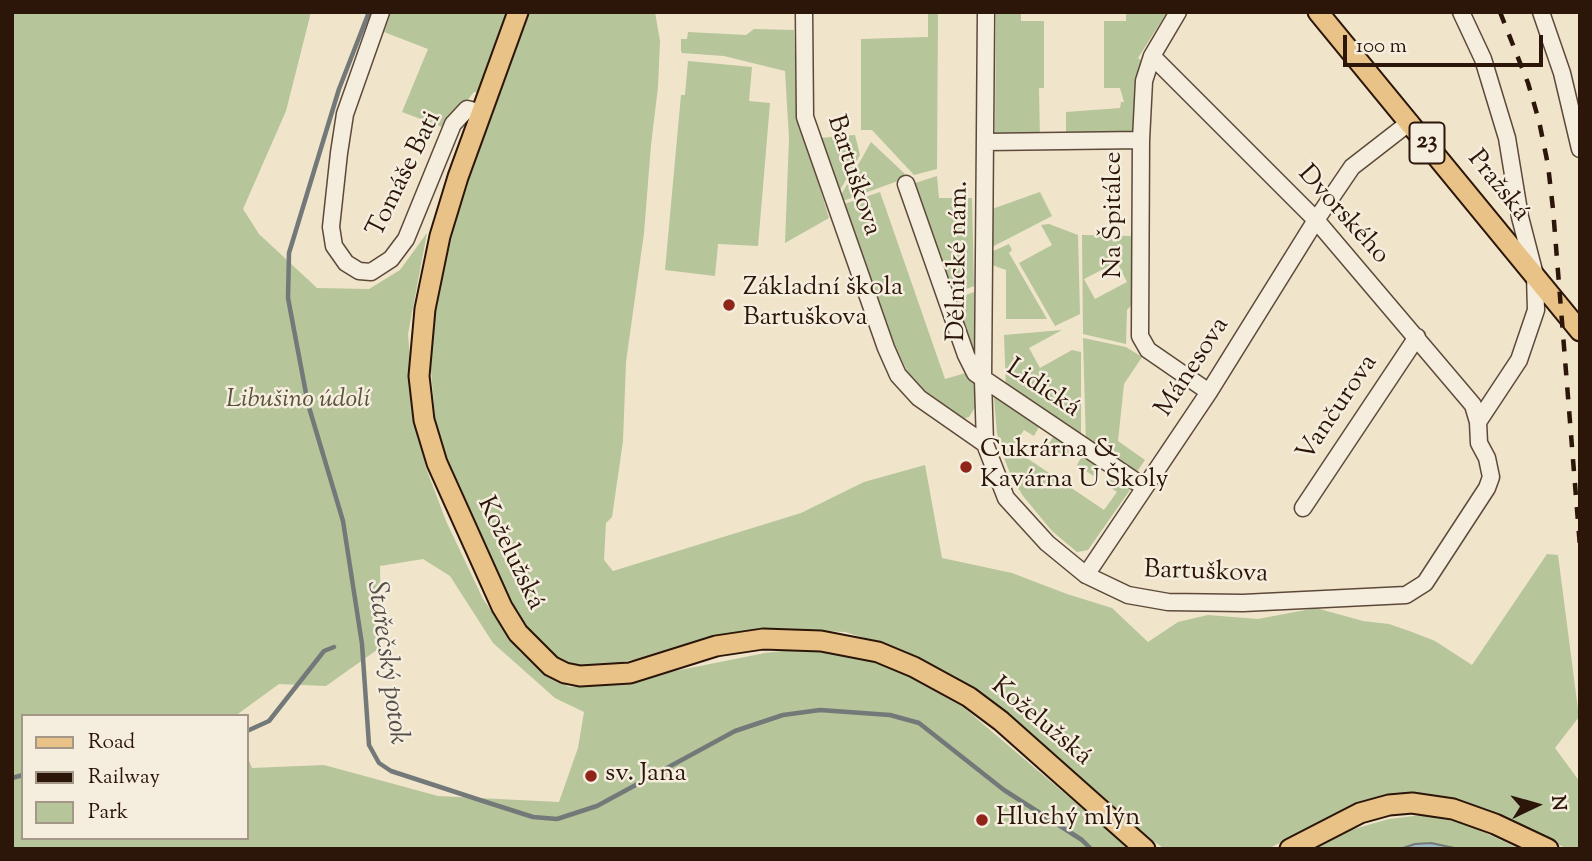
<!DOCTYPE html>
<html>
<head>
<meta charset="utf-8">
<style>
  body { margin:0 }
  #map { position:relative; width:1592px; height:861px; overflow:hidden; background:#f0e4cb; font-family:"Sorts Mill Goudy",serif }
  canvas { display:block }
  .frame { position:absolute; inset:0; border:14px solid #2c1509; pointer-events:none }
  .legend { position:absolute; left:21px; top:714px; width:228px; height:126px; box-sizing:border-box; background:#f5eddd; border:2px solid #a59788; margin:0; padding:9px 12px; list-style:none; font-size:21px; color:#2c1509 }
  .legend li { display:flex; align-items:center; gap:14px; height:35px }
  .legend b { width:35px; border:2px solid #a59788 }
  .north { position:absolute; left:1501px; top:770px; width:70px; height:70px; -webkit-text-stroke:5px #f5eddd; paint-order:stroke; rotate:85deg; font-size:19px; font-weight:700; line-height:28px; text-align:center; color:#2c1509 }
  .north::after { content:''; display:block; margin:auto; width:24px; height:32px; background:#2c1509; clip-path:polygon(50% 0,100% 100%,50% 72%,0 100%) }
  .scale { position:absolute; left:1343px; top:35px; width:200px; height:32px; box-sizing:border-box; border:4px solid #2c1509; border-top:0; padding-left:9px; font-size:21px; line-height:24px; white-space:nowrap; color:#2c1509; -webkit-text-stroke:5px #f5eddd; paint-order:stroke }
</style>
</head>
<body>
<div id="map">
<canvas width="1592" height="861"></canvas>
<div class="frame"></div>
<ul class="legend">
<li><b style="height:9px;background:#e8c286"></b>Road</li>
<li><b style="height:9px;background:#2c1509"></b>Railway</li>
<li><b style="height:19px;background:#b6c59a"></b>Park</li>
</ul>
<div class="north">N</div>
<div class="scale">100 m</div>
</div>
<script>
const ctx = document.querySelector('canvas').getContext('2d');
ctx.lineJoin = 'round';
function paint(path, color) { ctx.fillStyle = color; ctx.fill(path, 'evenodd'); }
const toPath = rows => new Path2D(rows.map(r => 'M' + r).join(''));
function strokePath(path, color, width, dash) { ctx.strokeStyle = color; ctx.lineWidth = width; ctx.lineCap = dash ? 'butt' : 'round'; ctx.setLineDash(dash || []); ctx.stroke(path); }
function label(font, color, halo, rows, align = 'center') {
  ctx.font = font + ' "Sorts Mill Goudy",serif'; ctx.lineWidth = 5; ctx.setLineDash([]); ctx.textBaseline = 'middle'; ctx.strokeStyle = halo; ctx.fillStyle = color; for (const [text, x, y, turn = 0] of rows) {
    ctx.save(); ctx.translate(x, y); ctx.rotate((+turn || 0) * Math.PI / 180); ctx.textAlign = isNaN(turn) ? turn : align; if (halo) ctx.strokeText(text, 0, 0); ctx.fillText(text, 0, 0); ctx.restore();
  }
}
const green = toPath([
  [12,12,311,12,286,111,243,209,259,234,317,288,369,289,400,270,427,233,408,334,415,421,426,468,446,521,483,599,520,652,545,674,569,687,605,685,765,653,800,649,841,652,892,667,963,707,1130,849,12,849],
  [423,559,450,576,493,643,555,698,584,712,578,748,559,802,438,796,324,765,252,768,247,756,247,838,23,838,23,716,235,716,279,684,326,686,381,647,380,566],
  [391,12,511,12,480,93,474,92,445,128,402,112,428,49,384,32],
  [526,12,655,12,660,41,658,87,651,145,644,233,626,362,623,441,612,517,606,523,604,560,613,571,801,513,864,482,925,465,942,558,1012,573,1067,594,1112,608,1148,642,1178,622,1208,615,1258,619,1316,608,1363,621,1389,624,1412,632,1435,641,1472,665,1547,554,1558,555,1579,717,1555,748,1580,782,1580,849,1568,849,1471,804,1423,795,1382,796,1337,813,1268,849,1165,849,1147,837,975,690,900,649,845,632,800,630,762,633,603,666,574,667,557,658,535,639,500,589,445,463,435,418,428,335,446,238,513,55],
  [928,12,938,12,937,169,914,175,872,130,861,130,861,39,928,37],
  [996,12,1021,12,1021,21,1044,21,1044,88,1039,88,1040,140,998,138,995,133],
  [1126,12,1167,12,1138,58,1142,61,1136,78,1136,114,1132,133,1066,140,1066,112,1120,108,1121,102,1124,102,1120,88,1104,88,1104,21,1126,21],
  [754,29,794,30,797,113,829,218,785,243,789,138,785,71,724,56,682,53,681,51,681,39,687,39,688,32,746,35],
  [688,61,752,67,749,101,770,103,758,246,718,244,715,276,665,270,681,95,685,95],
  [855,135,860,155,839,192,820,138],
  [871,142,904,173,906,178,843,201,841,195],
  [937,176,939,198,972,198,974,286,950,295,912,184],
  [880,192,945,379,973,371,976,406,969,417,962,419,923,392,909,375,889,333,844,204],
  [1040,192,1052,216,992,247,992,209],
  [1049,224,1078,235,1080,314,1055,326,1019,263,1052,245,1041,225],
  [1082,235,1136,236,1137,299,1127,310,1126,344,1083,334],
  [1117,262,1127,282,1095,299,1084,279],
  [1009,244,1012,250,1009,253,1047,319,1006,319,1006,270,992,265,991,252],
  [974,292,975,358,950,301],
  [1062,330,1029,348,1040,368,1072,350,1081,352,1081,441,1006,390,1004,335],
  [1083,338,1126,347,1142,357,1124,384,1118,441,1145,460,1134,476,1086,444],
  [996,396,1041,423,1034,436,1024,430,1012,448,1104,510,1117,492,1105,484,1112,471,1132,487,1088,550,1077,552,1052,531,1023,496,1011,476,1001,450,997,433,994,398],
  [1056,433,1074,445,1066,458,1048,445],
  [1084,452,1103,464,1095,477,1077,465],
  [1422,815,1464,823,1520,849,1459,849,1431,843,1400,849,1314,849,1347,831,1389,819]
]);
const water = toPath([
  [1431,843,1459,849,1400,849,1415,844,1431,843]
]);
const stream = toPath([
  [369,12,339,89,289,253,288,298,308,404,343,521,362,644,369,745,379,763,391,771,486,802,533,817,557,819,597,806,735,731,783,715,820,710,890,715,919,723,1004,790,1082,840,1091,849],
  [247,731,269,721,324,651,334,647],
  [12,778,23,775]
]);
const minor = toPath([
  [381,12,345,114,339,153,331,227,334,246,346,263,359,271,371,272,391,259,406,239,453,124,467,109,482,113],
  [804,12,805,117,886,348,898,375,919,398,985,444,1006,498,1047,543,1086,575,1128,595,1168,602,1243,603,1406,595,1425,583,1487,488,1491,477,1487,458,1479,443,1478,422,1473,405,1316,220,1152,56],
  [1178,12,1152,56,1144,81,1141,140,1140,336,1148,350,1209,392],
  [1461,12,1483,59,1507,138,1520,217,1535,275,1536,310,1519,360,1478,422],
  [1541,12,1562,73,1580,149],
  [986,142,1141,140],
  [906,184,966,355,975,373,1144,487],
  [985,444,983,380,986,12],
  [1303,508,1417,337],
  [1086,575,1209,392,1316,220,1352,167,1410,122]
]);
const major = toPath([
  [518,12,458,177,440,236,425,309,419,376,424,420,437,463,502,607,518,633,551,666,565,673,580,676,630,673,716,646,763,639,821,641,878,652,914,667,969,697,1001,721,1145,849],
  [1318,12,1580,331],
  [1290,849,1360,813,1389,805,1412,803,1453,809,1495,824,1548,849]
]);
const rail = toPath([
  [1500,12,1528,83,1539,121,1548,165,1553,209,1580,547]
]);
const markers = [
  [729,305,7,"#8f2418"],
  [966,467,7,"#8f2418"],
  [591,776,7,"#8f2418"],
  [982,820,7,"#8f2418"]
];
const shields = [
  [1427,143,35]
];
const shieldNames = [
  ["23",1427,143]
];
const streetNames = [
  ["Tomáše Bati",406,175,-64],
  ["Bartuškova",852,176,72],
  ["Pražská",1497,187,51],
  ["Na Špitálce",1116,215,-90],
  ["Dvorského",1342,216,48],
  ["Dělnické nám.",960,261,-89],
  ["Mánesova",1194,368,-57],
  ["Lidická",1042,390,34],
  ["Vančurova",1339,409,-56],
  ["Koželužská",509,554,64],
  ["Bartuškova",1206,574,2],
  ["Koželužská",1040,723,40]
];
const poiNames = [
  ["Základní škola",743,290],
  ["Bartuškova",743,320],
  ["Cukrárna &",980,452],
  ["Kavárna U Školy",980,482],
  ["sv. Jana",605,776],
  ["Hluchý mlýn",996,820]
];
const parkNames = [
  ["Libušino údolí",298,402]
];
const waterNames = [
  ["Stařečský potok",385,663,82]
];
paint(green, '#b6c59a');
paint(water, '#a0bbc2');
strokePath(water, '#727978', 2);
strokePath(stream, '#727978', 4.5);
strokePath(minor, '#5d493a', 19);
strokePath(major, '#2c1509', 23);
strokePath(minor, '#f5eddd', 16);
strokePath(major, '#e8c286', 19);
strokePath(rail, '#2c1509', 4.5, [12, 12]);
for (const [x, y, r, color] of markers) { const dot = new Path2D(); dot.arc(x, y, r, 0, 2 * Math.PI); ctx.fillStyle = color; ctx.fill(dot); strokePath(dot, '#f5eddd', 2.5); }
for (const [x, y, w] of shields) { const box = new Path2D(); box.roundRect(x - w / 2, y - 20.5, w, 41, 5); ctx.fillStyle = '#f5eddd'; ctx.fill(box); strokePath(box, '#2c1509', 2); }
label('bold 24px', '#2c1509', null, shieldNames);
label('26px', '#2c1509', '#f5eddd', streetNames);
label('26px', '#2c1509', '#f5eddd', poiNames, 'left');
label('italic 26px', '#5c533c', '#f5eddd', parkNames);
label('italic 28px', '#554f4a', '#f5eddd', waterNames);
</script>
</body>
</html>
